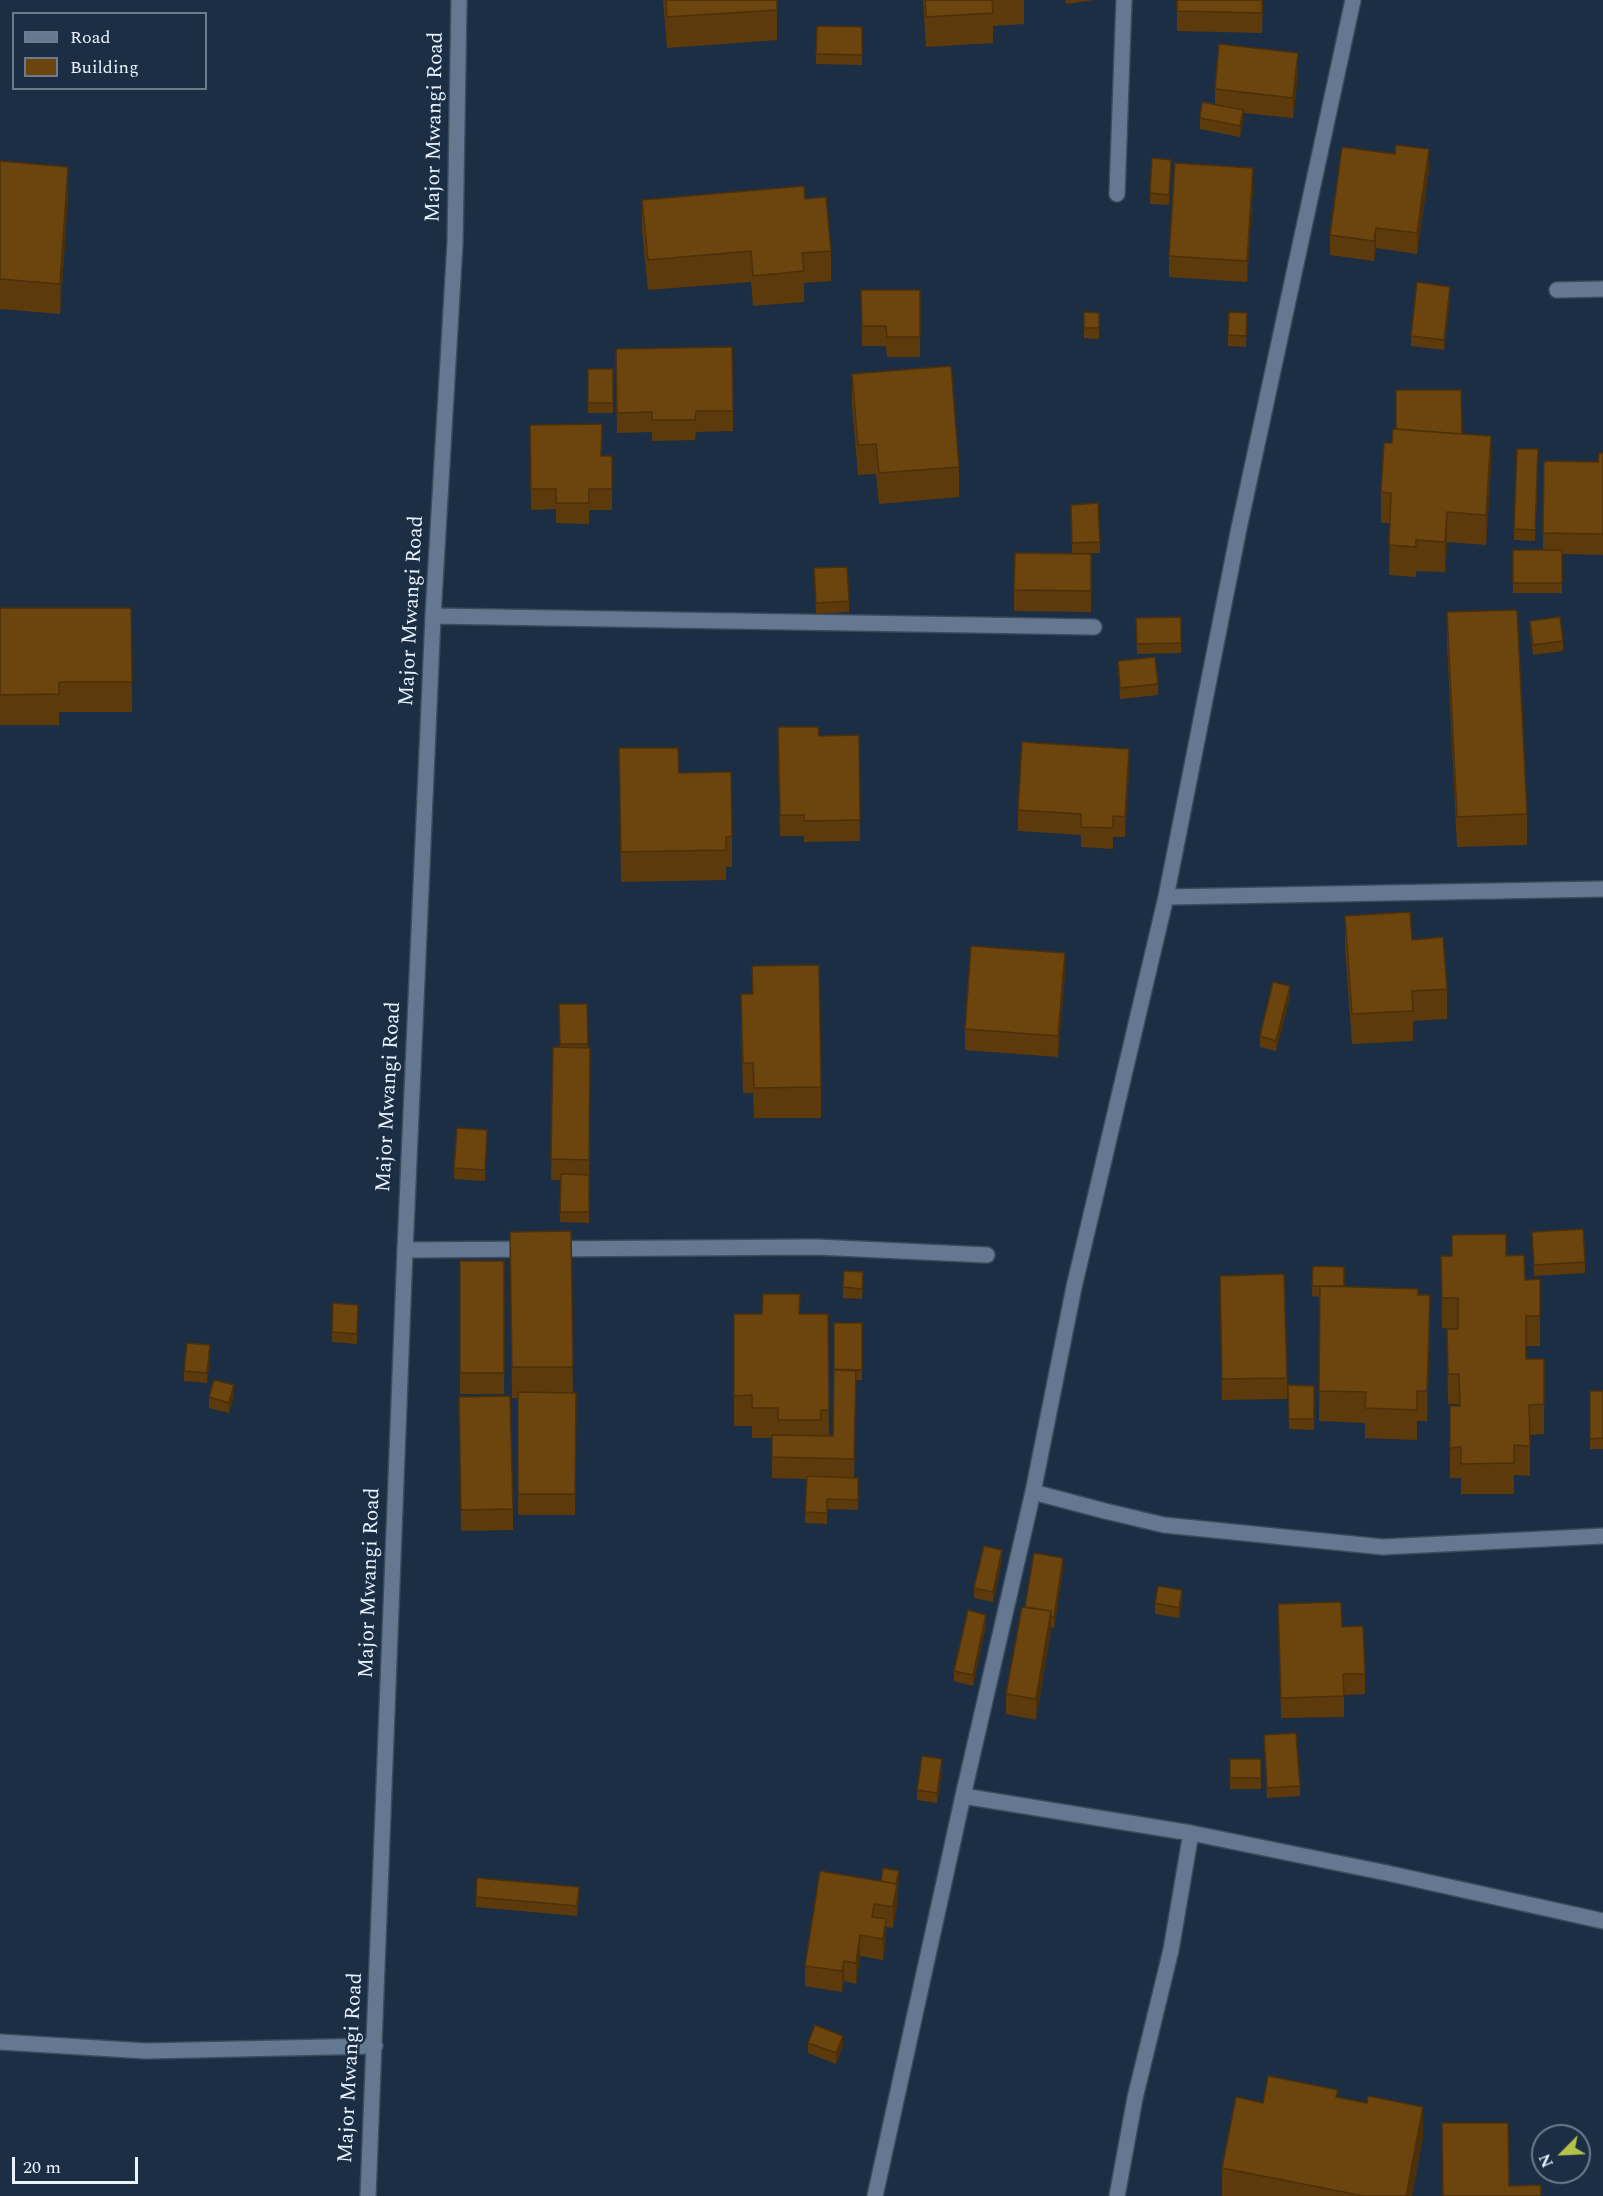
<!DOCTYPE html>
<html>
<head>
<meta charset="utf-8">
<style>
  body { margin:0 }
  #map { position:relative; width:1603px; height:2196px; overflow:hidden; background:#1b2e43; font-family:Spectral,serif }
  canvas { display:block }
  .legend { position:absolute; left:12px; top:12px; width:195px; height:78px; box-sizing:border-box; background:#1b2e43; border:2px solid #6d7c8d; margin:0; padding:8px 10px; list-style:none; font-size:18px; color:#e9f2fd }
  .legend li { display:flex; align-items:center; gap:12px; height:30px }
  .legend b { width:30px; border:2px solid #6d7c8d }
  .north { position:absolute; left:1531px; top:2124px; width:60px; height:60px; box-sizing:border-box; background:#1b2e43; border:2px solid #6d7c8d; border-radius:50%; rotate:246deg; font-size:16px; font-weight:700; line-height:24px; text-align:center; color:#e9f2fd }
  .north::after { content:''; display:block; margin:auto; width:21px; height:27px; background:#b3c24b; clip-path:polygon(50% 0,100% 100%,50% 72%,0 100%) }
  .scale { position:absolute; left:12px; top:2157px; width:126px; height:27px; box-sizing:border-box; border:3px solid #e9f2fd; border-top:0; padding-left:8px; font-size:18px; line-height:21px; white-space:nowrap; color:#e9f2fd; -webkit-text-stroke:4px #1b2e43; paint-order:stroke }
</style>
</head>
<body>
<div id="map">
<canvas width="1603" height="2196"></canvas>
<ul class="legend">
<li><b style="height:8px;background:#647991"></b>Road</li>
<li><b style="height:16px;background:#6c440e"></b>Building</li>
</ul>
<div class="north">N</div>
<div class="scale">20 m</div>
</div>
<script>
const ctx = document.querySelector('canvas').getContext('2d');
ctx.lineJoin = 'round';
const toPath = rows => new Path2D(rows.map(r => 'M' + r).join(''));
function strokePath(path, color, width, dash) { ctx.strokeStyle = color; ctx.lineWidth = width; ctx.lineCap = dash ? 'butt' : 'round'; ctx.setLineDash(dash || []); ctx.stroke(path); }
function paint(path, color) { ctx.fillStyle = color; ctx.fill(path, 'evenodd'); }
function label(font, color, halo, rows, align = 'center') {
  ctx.font = font + ' Spectral,serif'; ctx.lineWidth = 5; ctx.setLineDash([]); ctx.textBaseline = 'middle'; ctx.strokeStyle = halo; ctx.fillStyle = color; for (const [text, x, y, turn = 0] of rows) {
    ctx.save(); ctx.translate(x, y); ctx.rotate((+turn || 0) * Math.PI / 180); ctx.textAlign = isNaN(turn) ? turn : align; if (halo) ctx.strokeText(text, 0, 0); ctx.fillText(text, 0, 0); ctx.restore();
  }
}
const minor = toPath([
  [1117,194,1124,0],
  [1557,290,1603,289],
  [433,616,1094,627],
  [1166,897,1603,889],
  [405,1250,816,1247,987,1255],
  [1033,1492,1105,1511,1164,1525,1383,1547,1603,1536],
  [963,1796,1191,1833,1387,1873,1603,1921],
  [0,2042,146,2051,375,2046],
  [368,2196,405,1250,433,616,455,243,459,0],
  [875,2196,963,1796,1033,1492,1074,1287,1166,897,1239,528,1353,0],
  [1117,2196,1135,2098,1171,1950,1191,1833]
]);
const wall = toPath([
  [663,0,777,0,777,40,667,48],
  [923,0,1024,0,1024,24,993,26,993,43,926,47],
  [1065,0,1094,0,1066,4],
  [1177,0,1263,0,1262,33,1177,31],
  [862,27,862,65,816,64,816,54],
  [1298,74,1293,118,1243,113,1243,121,1240,137,1200,129,1200,118,1215,105,1215,89],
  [0,161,68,197,60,314,0,309],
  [1171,170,1169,205,1150,204,1150,193],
  [1429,170,1417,254,1376,248,1374,261,1330,255,1330,235],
  [1253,188,1247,282,1169,277,1169,256],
  [805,199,831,251,831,281,804,283,804,302,753,306,751,282,648,290,642,230,642,200],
  [861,290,920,290,920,357,887,357,886,346,862,346],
  [1450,297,1444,350,1411,346,1411,336],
  [1084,312,1099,313,1099,339,1084,338],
  [1247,323,1246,347,1228,346,1228,335],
  [616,349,733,411,733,431,696,432,695,440,652,441,652,432,617,433],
  [588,369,613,369,613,413,588,413],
  [852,374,959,467,959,497,879,504,876,474,858,475,852,404],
  [530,425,601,456,612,456,612,510,589,510,589,524,556,523,556,509,531,510],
  [1462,434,1491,466,1486,545,1447,542,1445,572,1416,571,1416,577,1389,575,1390,523,1381,523,1381,492,1392,443],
  [1603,453,1603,555,1562,554,1562,593,1513,593,1513,550,1543,550,1544,461,1598,462],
  [1538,460,1535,541,1514,540,1514,529],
  [1071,505,1100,542,1100,553,1072,554],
  [1091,554,1091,612,1014,611,1014,590],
  [814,568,849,601,849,612,816,614],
  [0,608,131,608,132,712,59,712,59,725,0,725],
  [1447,612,1527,814,1527,845,1457,847,1447,643],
  [1181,617,1181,653,1137,654,1136,618],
  [1530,621,1563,641,1563,651,1533,655,1530,631],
  [1118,661,1158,684,1158,695,1120,699],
  [859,735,860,841,804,842,804,836,780,836,778,748,819,736],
  [619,748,679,773,732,836,732,867,726,867,726,880,621,882],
  [1129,770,1125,837,1113,837,1113,849,1081,847,1081,835,1018,831,1018,810],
  [1345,916,1447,989,1447,1019,1413,1021,1413,1041,1352,1044,1345,946],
  [752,966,821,1087,821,1118,754,1118,753,1093,743,1093,741,1025,741,994,752,994],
  [1065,974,1058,1057,965,1050,965,1029],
  [1290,997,1276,1051,1260,1047,1260,1036],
  [559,1004,587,1004,588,1048,590,1048,589,1223,560,1222,561,1180,551,1180,553,1047,560,1047],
  [487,1140,485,1181,454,1179,454,1168],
  [571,1231,573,1393,576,1393,575,1515,518,1515,518,1398,512,1398,510,1262],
  [1532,1232,1585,1262,1585,1273,1534,1276],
  [1441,1256,1506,1256,1525,1280,1540,1279,1540,1346,1526,1346,1526,1359,1544,1359,1544,1434,1530,1435,1530,1476,1514,1475,1514,1494,1461,1494,1461,1478,1450,1478,1450,1406,1459,1406,1459,1404,1448,1404,1447,1329,1458,1328,1442,1328],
  [460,1261,504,1261,504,1394,460,1394],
  [1313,1266,1344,1286,1418,1295,1430,1325,1427,1421,1417,1421,1417,1440,1365,1438,1365,1423,1319,1421,1320,1297,1312,1296],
  [1220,1276,1287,1378,1287,1399,1222,1400],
  [863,1283,862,1299,843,1298,843,1287],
  [734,1314,828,1314,829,1436,833,1436,834,1370,862,1323,862,1380,856,1380,854,1477,858,1478,858,1510,827,1509,827,1524,805,1523,806,1479,772,1478,772,1438,752,1438,752,1426,734,1426],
  [358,1315,357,1344,332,1342,332,1332],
  [210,1355,207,1383,184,1381,184,1371],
  [1288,1385,1314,1386,1314,1430,1289,1429],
  [1590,1391,1603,1391,1603,1449,1590,1449],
  [234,1396,229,1413,209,1408,209,1397],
  [459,1418,513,1509,513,1530,461,1531],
  [1002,1560,993,1602,974,1598,974,1588],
  [1063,1568,1054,1628,1051,1627,1036,1720,1006,1714,1006,1694,1025,1607],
  [1182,1601,1179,1618,1155,1614,1155,1603],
  [1278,1604,1342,1627,1365,1674,1365,1694,1344,1695,1344,1717,1281,1718],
  [986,1625,973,1686,954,1681,954,1671],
  [1264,1735,1300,1786,1300,1796,1267,1798],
  [1230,1759,1261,1759,1261,1789,1230,1789],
  [942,1770,937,1803,917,1800,917,1790],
  [881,1881,899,1881,897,1891,897,1905,893,1928,886,1927,886,1940,883,1960,860,1956,856,1984,844,1981,842,1992,805,1986,805,1966],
  [476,1897,579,1898,577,1916,476,1907],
  [808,2043,843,2046,836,2064,808,2053],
  [1338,2098,1423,2137,1412,2196,1222,2196,1222,2168,1263,2103]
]);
const shadedWall = toPath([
  [1298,53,1298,74,1293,118,1293,98],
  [1243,110,1243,121,1240,137,1240,126],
  [1429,149,1429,170,1417,254,1417,233],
  [68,167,68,197,60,314,60,284],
  [1253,168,1253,188,1247,282,1247,261],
  [1376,228,1376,248,1374,261,1374,241],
  [1450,287,1450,297,1444,350,1444,340],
  [1491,436,1491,466,1486,545,1486,515],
  [1447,512,1447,542,1445,572,1445,542],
  [1129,749,1129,770,1125,837,1125,817],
  [1065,953,1065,974,1058,1057,1058,1036],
  [1290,986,1290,997,1276,1051,1276,1041],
  [1430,1295,1430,1325,1427,1421,1427,1391],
  [210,1345,210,1355,207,1383,207,1373],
  [234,1385,234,1396,229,1413,229,1403],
  [1002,1550,1002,1560,993,1602,993,1592],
  [1063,1558,1063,1568,1054,1628,1054,1617],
  [1182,1590,1182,1601,1179,1618,1179,1608],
  [1051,1611,1051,1632,1036,1720,1036,1699],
  [986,1615,986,1625,973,1686,973,1675],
  [942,1759,942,1770,937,1803,937,1793],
  [899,1871,897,1905,893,1928,893,1907],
  [886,1919,886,1940,883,1960,883,1939],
  [860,1935,860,1956,856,1984,856,1963],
  [844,1961,844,1981,842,1992,842,1971],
  [843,2036,843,2046,836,2064,836,2053],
  [1423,2107,1423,2137,1412,2196,1406,2196]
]);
const building = toPath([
  [666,0,777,0,777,10,667,17,666,0],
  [925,0,992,0,993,13,926,17,925,0],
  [1177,0,1262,0,1262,13,1177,11,1177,0],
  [817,26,862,27,862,55,816,54,817,26],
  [1219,44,1298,53,1293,98,1215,89,1219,44],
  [1202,102,1243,110,1240,126,1200,118,1202,102],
  [1396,145,1429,149,1417,233,1376,228,1374,241,1330,235,1342,147,1395,154,1396,145],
  [1152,158,1171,160,1169,195,1150,193,1152,158],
  [0,161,68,167,60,284,0,279,0,161],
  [1175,163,1253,168,1247,261,1169,256,1175,163],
  [804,186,805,199,826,197,831,251,802,253,804,271,753,276,751,251,648,260,642,200,804,186],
  [1417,282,1450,287,1444,340,1411,336,1417,282],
  [861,290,920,290,920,337,887,337,886,326,862,326,861,290],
  [1084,312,1099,313,1099,328,1084,328,1084,312],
  [1229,312,1247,313,1246,336,1228,335,1229,312],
  [732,347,733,411,696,411,695,420,652,420,652,412,617,413,616,349,732,347],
  [951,366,959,467,879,473,876,444,858,445,852,374,951,366],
  [588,369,613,369,613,403,588,403,588,369],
  [1396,390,1461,390,1462,434,1396,429,1396,390],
  [602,424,601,456,612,456,612,489,589,489,589,503,556,503,556,489,531,489,530,425,602,424],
  [1393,429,1491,436,1486,515,1447,512,1445,542,1416,540,1416,547,1389,545,1391,493,1381,492,1384,443,1392,443,1393,429],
  [1517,449,1538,449,1535,530,1514,529,1517,449],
  [1599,453,1603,453,1603,534,1543,533,1544,461,1598,462,1599,453],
  [1098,503,1100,542,1072,543,1071,505,1098,503],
  [1513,550,1562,550,1562,583,1513,583,1513,550],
  [1015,553,1091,554,1091,591,1014,590,1015,553],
  [847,567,849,601,816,603,814,568,847,567],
  [0,608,131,608,132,682,59,682,59,694,0,695,0,608],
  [1517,610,1527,814,1457,817,1447,612,1517,610],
  [1181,617,1181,643,1137,644,1136,618,1181,617],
  [1560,617,1563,641,1533,645,1530,621,1560,617],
  [1155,657,1158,684,1120,688,1118,661,1155,657],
  [778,727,818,727,819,736,859,735,860,820,804,821,804,815,780,815,778,727],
  [1022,742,1129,749,1125,817,1113,816,1113,828,1081,827,1081,814,1018,810,1022,742],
  [619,748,678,748,679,773,731,772,732,836,726,837,726,850,621,852,619,748],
  [1410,912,1412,940,1443,937,1447,989,1412,991,1413,1011,1352,1014,1345,916,1410,912],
  [971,946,1065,953,1058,1036,965,1029,971,946],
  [819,965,821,1087,754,1088,753,1063,743,1063,741,994,753,994,752,966,819,965],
  [1273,982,1290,986,1276,1041,1260,1036,1273,982],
  [559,1004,587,1004,588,1044,560,1044,559,1004],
  [553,1047,590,1048,589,1160,551,1159,553,1047],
  [457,1128,487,1130,485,1170,454,1168,457,1128],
  [561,1174,589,1175,589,1212,560,1212,561,1174],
  [1583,1229,1585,1262,1534,1265,1532,1232,1583,1229],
  [571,1231,573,1367,512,1367,510,1232,571,1231],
  [1506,1234,1506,1256,1524,1255,1525,1280,1540,1279,1540,1316,1526,1316,1526,1359,1544,1359,1544,1404,1529,1405,1530,1446,1514,1445,1514,1463,1461,1464,1461,1447,1450,1448,1450,1406,1460,1406,1459,1374,1448,1374,1447,1329,1458,1329,1458,1298,1442,1298,1441,1256,1452,1256,1452,1235,1506,1234],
  [460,1261,504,1261,504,1373,460,1373,460,1261],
  [1313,1266,1344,1267,1344,1286,1312,1286,1313,1266],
  [844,1271,863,1272,862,1289,843,1287,844,1271],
  [1284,1274,1287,1378,1222,1379,1220,1276,1284,1274],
  [1320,1286,1418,1289,1418,1295,1430,1295,1427,1391,1417,1391,1417,1410,1365,1408,1366,1392,1319,1391,1320,1286],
  [763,1294,800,1294,799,1314,828,1314,829,1410,821,1410,821,1420,778,1420,778,1408,752,1408,752,1395,734,1396,734,1314,762,1314,763,1294],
  [333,1303,358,1305,357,1334,332,1332,333,1303],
  [834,1323,862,1323,862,1370,834,1369,834,1323],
  [187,1343,210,1345,207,1373,184,1371,187,1343],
  [834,1370,856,1371,854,1459,772,1457,772,1435,833,1436,834,1370],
  [214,1380,234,1385,229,1403,209,1397,214,1380],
  [1288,1385,1314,1386,1314,1419,1289,1419,1288,1385],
  [1590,1391,1603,1391,1603,1438,1590,1439,1590,1391],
  [518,1392,576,1393,575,1494,518,1494,518,1392],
  [510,1396,513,1509,461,1510,459,1397,510,1396],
  [807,1476,858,1478,858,1500,827,1499,827,1513,805,1512,807,1476],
  [984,1546,1002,1550,993,1592,974,1588,984,1546],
  [1034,1553,1063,1558,1054,1617,1051,1617,1051,1611,1025,1607,1034,1553],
  [1158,1586,1182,1590,1179,1608,1155,1603,1158,1586],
  [1341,1602,1342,1627,1363,1626,1365,1674,1343,1674,1344,1696,1281,1698,1278,1604,1341,1602],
  [1022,1607,1051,1611,1036,1699,1006,1694,1022,1607],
  [968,1610,986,1615,973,1675,954,1671,968,1610],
  [1296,1733,1300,1786,1267,1788,1264,1735,1296,1733],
  [922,1756,942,1759,937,1793,917,1790,922,1756],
  [1230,1759,1261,1759,1261,1778,1230,1778,1230,1759],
  [883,1868,899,1871,896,1884,881,1881,883,1868],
  [820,1871,897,1884,893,1907,874,1904,872,1917,886,1919,883,1939,860,1935,856,1963,844,1961,842,1971,805,1966,820,1871],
  [477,1878,579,1887,577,1906,476,1897,477,1878],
  [815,2025,843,2036,836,2053,808,2043,815,2025],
  [1268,2076,1338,2090,1336,2097,1367,2103,1368,2096,1423,2107,1406,2196,1364,2196,1222,2168,1236,2097,1263,2103,1268,2076],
  [1442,2123,1508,2123,1509,2186,1541,2185,1541,2196,1443,2196,1442,2123]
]);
const streetNames = [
  ["Major Mwangi Road",436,127,-89],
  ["Major Mwangi Road",413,611,-87],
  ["Major Mwangi Road",390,1097,-87],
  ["Major Mwangi Road",371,1583,-88],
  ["Major Mwangi Road",352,2068,-87]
];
strokePath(minor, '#3c4b5c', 18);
strokePath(minor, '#647991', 15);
paint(wall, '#5d3a0c');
paint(shadedWall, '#4c300a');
paint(building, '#6c440e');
strokePath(building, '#4c300a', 1.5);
label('21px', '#e9f2fd', '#1b2e43', streetNames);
</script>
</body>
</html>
